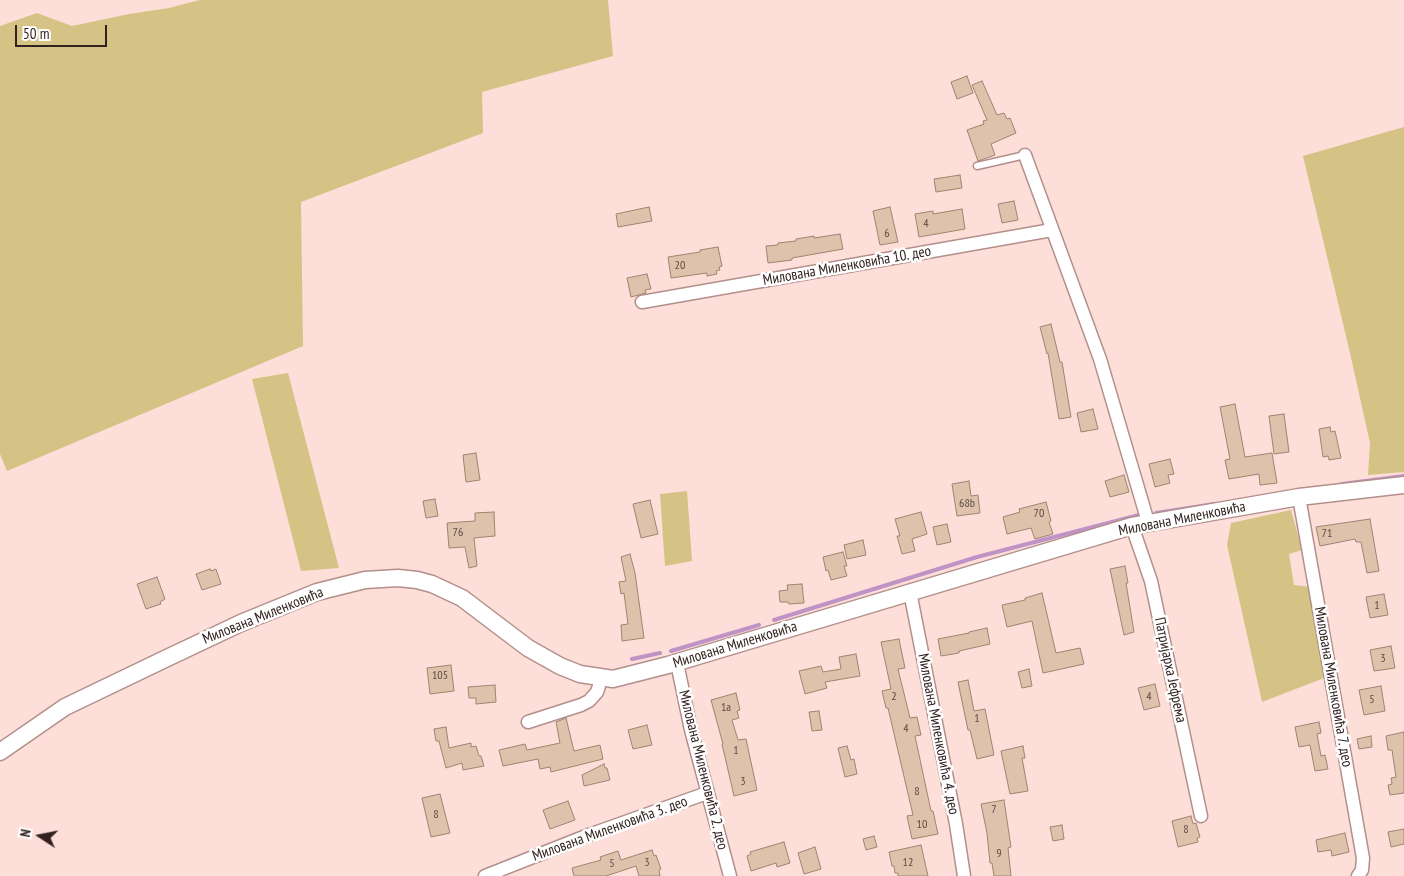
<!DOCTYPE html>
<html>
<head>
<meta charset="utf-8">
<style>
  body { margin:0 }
  #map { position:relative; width:1404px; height:876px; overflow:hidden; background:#fdded9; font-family:"PT Sans Narrow",sans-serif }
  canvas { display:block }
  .north { position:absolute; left:15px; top:811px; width:50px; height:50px; -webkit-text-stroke:4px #fff; paint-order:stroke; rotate:281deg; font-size:14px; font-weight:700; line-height:20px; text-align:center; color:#312220 }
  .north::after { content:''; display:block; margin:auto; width:18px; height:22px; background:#312220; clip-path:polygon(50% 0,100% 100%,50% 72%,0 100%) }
  .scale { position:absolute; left:15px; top:25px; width:92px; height:22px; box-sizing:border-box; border:2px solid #312220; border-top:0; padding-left:6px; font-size:15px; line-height:18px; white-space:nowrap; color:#312220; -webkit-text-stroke:4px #fff; paint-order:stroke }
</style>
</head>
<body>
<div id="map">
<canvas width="1404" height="876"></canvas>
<div class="north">N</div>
<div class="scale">50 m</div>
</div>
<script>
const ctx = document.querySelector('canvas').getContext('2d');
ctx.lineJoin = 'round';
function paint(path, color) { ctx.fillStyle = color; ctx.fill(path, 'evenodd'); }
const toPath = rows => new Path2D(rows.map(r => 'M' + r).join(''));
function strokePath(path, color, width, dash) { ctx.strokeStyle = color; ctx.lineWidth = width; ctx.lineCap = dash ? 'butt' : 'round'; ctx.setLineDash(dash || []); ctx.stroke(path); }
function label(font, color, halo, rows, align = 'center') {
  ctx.font = font + ' "PT Sans Narrow",sans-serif'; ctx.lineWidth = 5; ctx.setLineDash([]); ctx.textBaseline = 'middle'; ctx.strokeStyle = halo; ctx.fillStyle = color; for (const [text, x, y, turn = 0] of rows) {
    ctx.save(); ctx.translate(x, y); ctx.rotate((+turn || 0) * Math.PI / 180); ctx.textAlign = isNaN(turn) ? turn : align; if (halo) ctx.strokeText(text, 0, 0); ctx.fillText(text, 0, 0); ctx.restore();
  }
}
const green = toPath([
  [200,0,608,0,613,56,482,92,483,133,301,202,303,346,7,471,0,454,0,26,37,13,72,26,129,14,169,8],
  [1404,127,1404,472,1368,475,1370,443,1350,353,1303,156],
  [288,373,339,568,301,571,252,379],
  [687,491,692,561,665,566,660,494],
  [1291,510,1302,550,1289,554,1294,585,1311,587,1324,678,1262,702,1227,545,1231,523]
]);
const stream = toPath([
  [1342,484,1404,476],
  [1156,513,1214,504],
  [774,620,977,557,1139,515],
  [671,651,759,625],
  [632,659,660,653]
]);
const building = toPath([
  [967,76,973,93,957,99,951,82,967,76],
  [982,81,997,115,1004,113,1007,119,1010,118,1016,133,991,144,995,155,978,161,967,130,984,124,983,121,987,120,972,85,982,81],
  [960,175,962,188,936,192,934,179,960,175],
  [1014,201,1018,220,1002,223,998,204,1014,201],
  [649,207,652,221,618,227,616,214,649,207],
  [890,207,898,242,880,245,873,211,890,207],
  [962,209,965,229,919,237,915,214,933,211,933,214,962,209],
  [840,234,843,249,792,258,792,260,768,263,766,246,778,245,778,243,796,241,796,239,814,236,814,238,840,234],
  [718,247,722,266,719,267,720,270,716,271,717,274,707,276,707,273,671,278,668,257,700,252,700,250,718,247],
  [647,274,651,289,645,290,646,293,631,297,627,278,647,274],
  [1051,324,1060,362,1062,362,1071,417,1059,419,1048,353,1047,354,1040,327,1051,324],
  [1235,404,1245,457,1272,453,1277,483,1260,485,1259,474,1229,479,1225,460,1230,459,1220,407,1235,404],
  [1093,409,1098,429,1081,432,1077,413,1093,409],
  [1284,414,1289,452,1274,454,1269,416,1284,414],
  [1330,427,1331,432,1335,431,1341,458,1329,460,1328,456,1323,457,1319,429,1330,427],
  [476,453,480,480,466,482,463,455,476,453],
  [1170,459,1174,474,1168,475,1170,483,1155,487,1149,464,1170,459],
  [1124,475,1129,492,1110,497,1105,481,1124,475],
  [969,481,971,496,978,495,980,513,957,516,952,484,969,481],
  [435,499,438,516,426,518,423,501,435,499],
  [650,500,658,534,641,538,633,504,650,500],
  [1046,502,1051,521,1049,522,1053,534,1035,539,1031,528,1007,534,1003,517,1020,512,1019,509,1046,502],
  [494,512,495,536,474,538,477,566,469,568,465,547,449,548,447,523,475,521,475,513,494,512],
  [921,512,927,534,912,539,915,551,902,554,897,536,900,536,895,519,921,512],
  [1370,519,1379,571,1367,573,1361,542,1356,542,1355,539,1320,546,1316,527,1370,519],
  [947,524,951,542,937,545,933,527,947,524],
  [863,540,866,555,847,559,844,545,863,540],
  [843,552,847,566,844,566,847,576,831,580,828,570,826,571,823,557,843,552],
  [630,554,635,573,644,638,622,641,621,625,628,624,624,593,621,594,619,582,626,581,621,557,630,554],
  [1125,566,1128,583,1126,583,1134,632,1124,635,1110,569,1125,566],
  [210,569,211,571,216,569,221,584,202,590,196,574,210,569],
  [157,577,165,599,160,602,161,604,146,609,137,584,157,577],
  [802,584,804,603,789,604,788,602,780,602,779,591,788,590,787,585,802,584],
  [1042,593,1056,653,1080,648,1084,664,1043,673,1032,621,1007,627,1002,605,1025,600,1025,598,1042,593],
  [1384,594,1388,615,1370,618,1366,597,1384,594],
  [987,628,990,644,959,651,959,653,941,656,938,639,969,633,969,632,987,628],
  [899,639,905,668,898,669,910,718,917,717,921,735,915,736,931,811,933,811,938,834,912,839,907,816,913,815,888,708,886,708,882,691,891,689,881,642,899,639],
  [1391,646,1395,668,1374,671,1370,650,1391,646],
  [856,654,860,676,825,682,827,688,805,694,799,671,821,666,823,672,841,669,839,657,856,654],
  [451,665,454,691,430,694,427,668,451,665],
  [1029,669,1032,686,1022,688,1018,672,1029,669],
  [968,680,974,711,985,709,994,755,977,759,970,730,968,730,958,682,968,680],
  [1155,684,1160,706,1144,710,1138,688,1155,684],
  [495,685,496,702,476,704,476,698,469,698,468,687,495,685],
  [1381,686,1385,711,1364,715,1359,690,1381,686],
  [736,693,740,710,737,711,739,718,732,720,738,740,746,739,757,790,734,796,722,744,723,744,711,700,736,693],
  [819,711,822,730,812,731,809,712,819,711],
  [566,718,574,751,600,745,603,759,551,772,550,767,540,769,538,759,503,766,499,750,525,744,527,750,560,743,556,722,566,718],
  [1319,722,1321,733,1317,734,1321,756,1325,755,1328,769,1315,771,1310,745,1299,747,1295,727,1319,722],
  [647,725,652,745,633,749,628,730,647,725],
  [446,727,449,748,471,743,471,747,476,746,479,756,481,756,484,766,463,770,462,763,446,768,439,741,436,741,434,729,446,727],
  [1404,732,1404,793,1390,795,1388,785,1392,784,1391,778,1396,777,1392,750,1388,750,1386,736,1404,732],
  [1371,736,1372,747,1359,749,1357,739,1371,736],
  [847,746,851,760,854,759,857,774,845,777,838,748,847,746],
  [1023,746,1025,758,1022,758,1028,791,1010,794,1001,751,1023,746],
  [604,764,605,768,607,768,610,780,584,786,582,775,604,764],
  [440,794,450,833,431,837,422,798,440,794],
  [1004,800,1011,847,1008,848,1011,876,994,876,992,863,990,863,987,833,981,804,1004,800],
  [568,801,575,820,550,829,543,810,568,801],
  [1191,816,1193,824,1196,823,1200,837,1197,838,1198,842,1178,847,1172,821,1191,816],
  [1062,825,1064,839,1053,841,1050,827,1062,825],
  [1404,829,1404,844,1391,847,1388,832,1404,829],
  [1345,833,1349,852,1332,856,1331,850,1318,852,1316,840,1345,833],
  [874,836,877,847,866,850,863,839,874,836],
  [784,842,790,863,777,867,776,863,751,871,747,856,751,854,750,852,784,842],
  [921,845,928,876,898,876,898,873,895,873,894,866,892,866,889,852,921,845],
  [815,847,821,869,804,874,798,853,815,847],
  [652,850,654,856,656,855,661,869,659,870,660,876,639,876,636,866,606,876,574,876,572,868,601,860,600,857,618,851,621,860,652,850]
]);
const service = toPath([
  [977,166,1025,155]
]);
const minor = toPath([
  [1025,155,1100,359,1148,522],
  [642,302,1052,230],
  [1299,497,1363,858,1362,870,1358,876],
  [1132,526,1151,581,1201,816],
  [910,592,956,824,964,876],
  [677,663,691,730,730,876],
  [528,722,581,705,589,701,597,692,599,686,599,678],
  [485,876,586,836,707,793]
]);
const tertiary = toPath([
  [0,752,65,707,167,658,241,623,285,605,317,592,365,580,398,578,417,580,432,584,462,598,528,648,560,666,580,674,613,679,668,665,1132,526,1299,497,1404,485]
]);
const numberNames = [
  ["4",926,224],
  ["6",887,234],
  ["20",680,266],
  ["68b",967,504],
  ["70",1039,514],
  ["76",458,533],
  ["71",1327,534],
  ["1",1377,606],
  ["3",1383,659],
  ["105",440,676],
  ["2",894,697],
  ["4",1149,697],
  ["5",1372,700],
  ["1a",726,708],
  ["1",977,719],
  ["4",906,729],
  ["1",736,751],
  ["3",743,782],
  ["8",917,792],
  ["7",994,810],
  ["8",436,815],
  ["10",922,825],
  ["8",1186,830],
  ["9",999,854],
  ["3",647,863],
  ["12",908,863],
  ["5",612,864]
];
const streetNames = [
  ["Милована Миленковића 10. део",847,266,-10],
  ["Милована Миленковића",1182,519,-11],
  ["Милована Миленковића",263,616,-22],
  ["Милована Миленковића",735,645,-17],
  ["Патријарха Јефрема",1170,670,78],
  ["Милована Миленковића 7. део",1333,687,80],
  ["Милована Миленковића 4. део",938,734,79],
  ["Милована Миленковића 2. део",703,770,76],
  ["Милована Миленковића 3. део",610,829,-20]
];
paint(green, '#d5c385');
strokePath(stream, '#c093c6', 4);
paint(building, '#dec2ab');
strokePath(building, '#9f846f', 1);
strokePath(service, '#b38f8a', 9);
strokePath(minor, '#b38f8a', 15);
strokePath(tertiary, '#b38f8a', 19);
strokePath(service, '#fff', 6);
strokePath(minor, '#fff', 12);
strokePath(tertiary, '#fff', 16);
label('12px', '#5c4a43', null, numberNames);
label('15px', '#312220', '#fff', streetNames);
</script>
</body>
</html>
